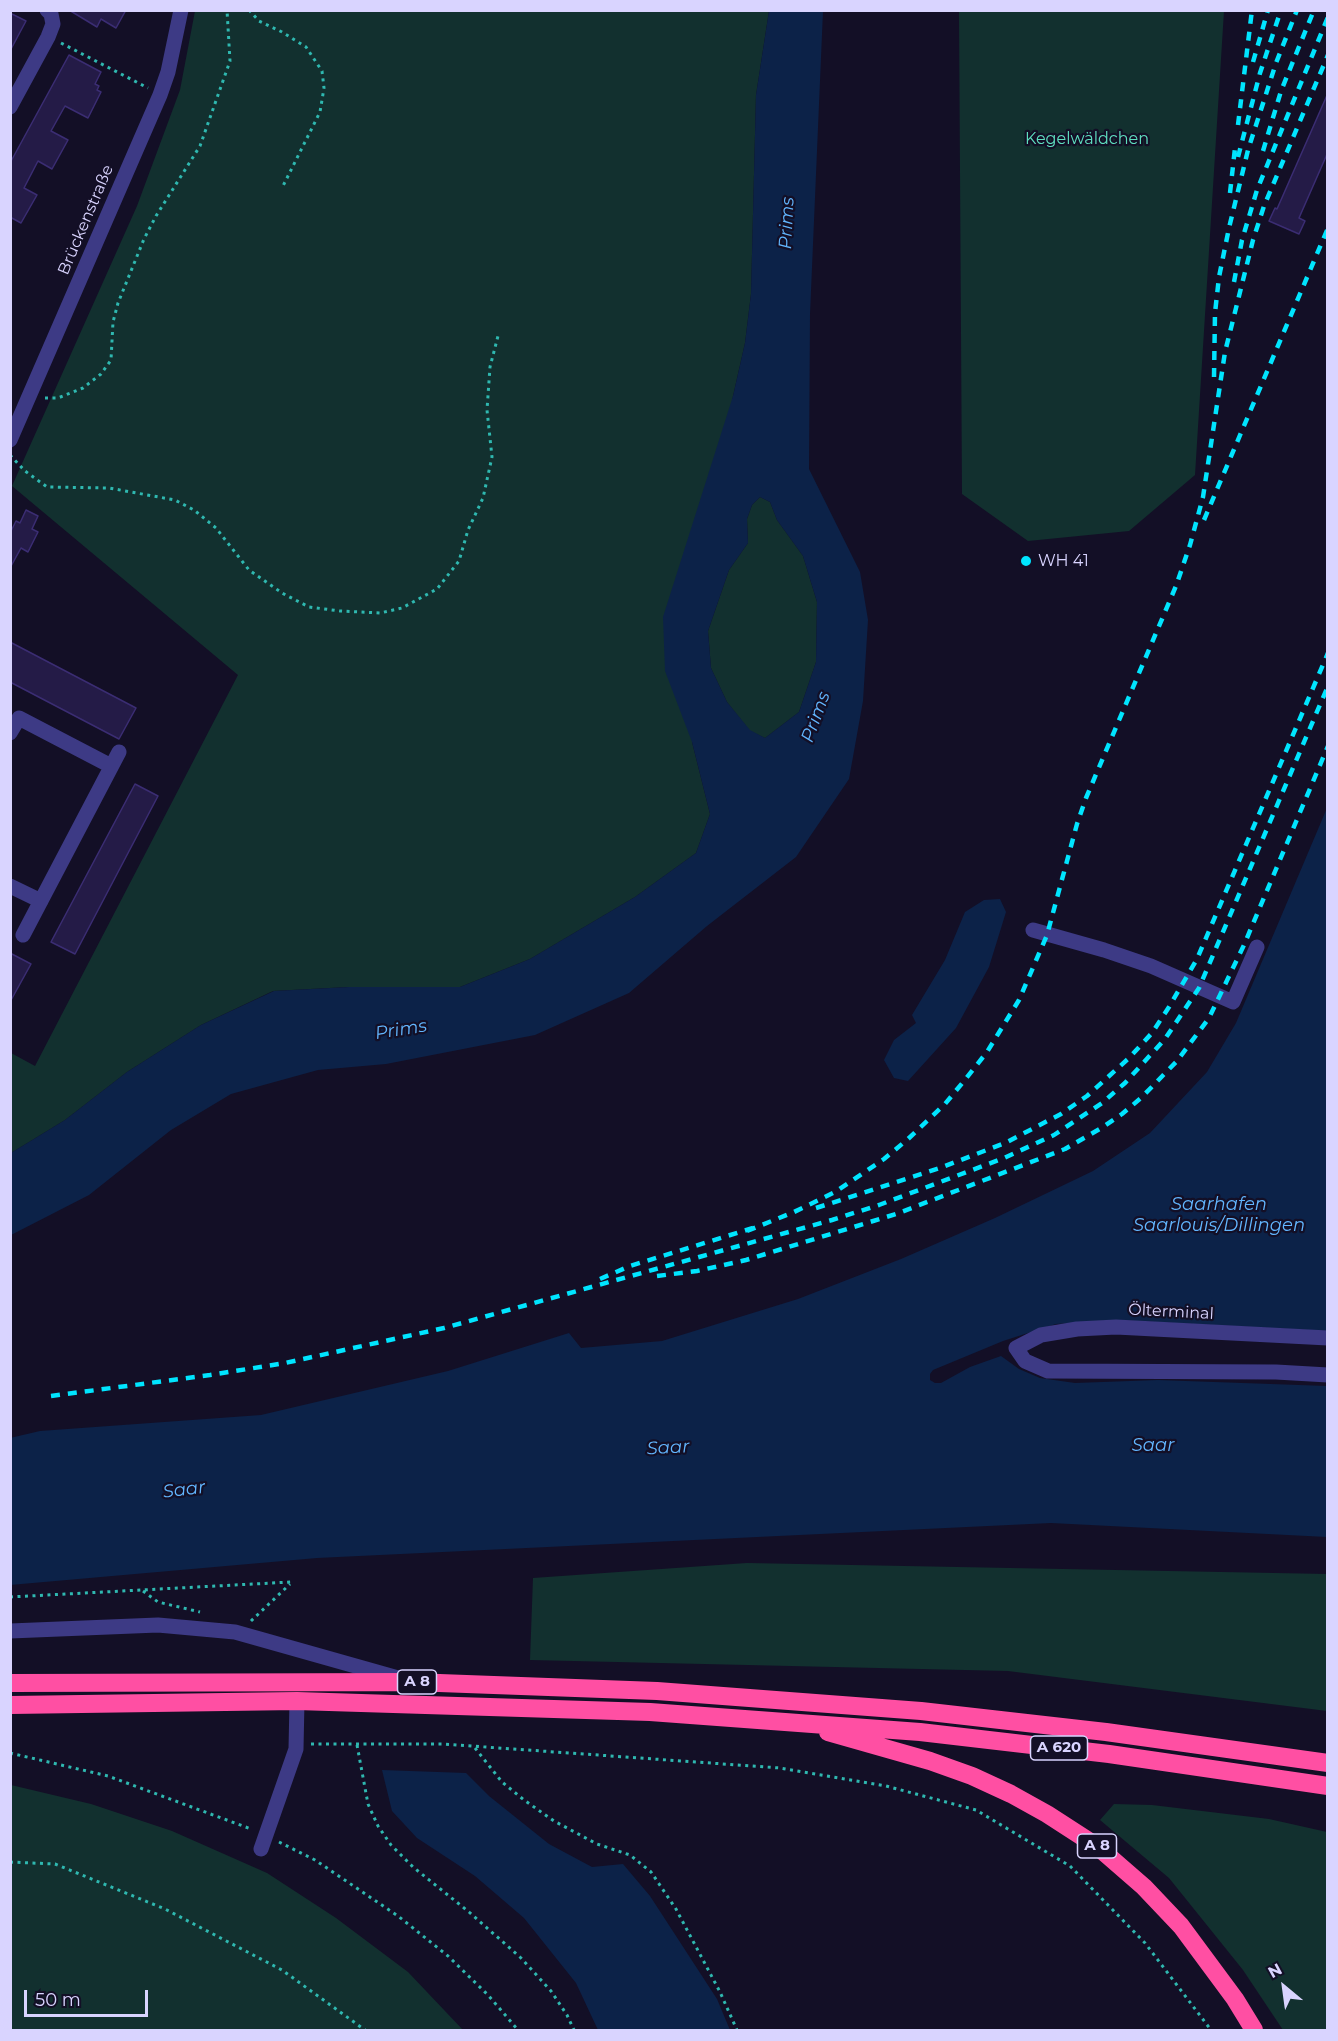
<!DOCTYPE html>
<html>
<head>
<meta charset="utf-8">
<style>
  body { margin:0 }
  #map { position:relative; width:1338px; height:2041px; overflow:hidden; background:#130f26; font-family:Montserrat,sans-serif }
  canvas { display:block }
  .frame { position:absolute; inset:0; border:12px solid #d9d4ff; pointer-events:none }
  .north { position:absolute; left:1254px; top:1957px; width:60px; height:60px; -webkit-text-stroke:4px #130f26; paint-order:stroke; rotate:331deg; font-size:16px; font-weight:700; line-height:24px; text-align:center; color:#d9d4ff }
  .north::after { content:''; display:block; margin:auto; width:21px; height:27px; background:#d9d4ff; clip-path:polygon(50% 0,100% 100%,50% 72%,0 100%) }
  .scale { position:absolute; left:24px; top:1990px; width:124px; height:27px; box-sizing:border-box; border:3px solid #d9d4ff; border-top:0; padding-left:8px; font-size:18px; line-height:21px; white-space:nowrap; color:#d9d4ff; -webkit-text-stroke:4px #130f26; paint-order:stroke }
</style>
</head>
<body>
<div id="map">
<canvas width="1338" height="2041"></canvas>
<div class="frame"></div>
<div class="north">N</div>
<div class="scale">50 m</div>
</div>
<script>
const ctx = document.querySelector('canvas').getContext('2d');
ctx.lineJoin = 'round';
function paint(path, color) { ctx.fillStyle = color; ctx.fill(path, 'evenodd'); }
const toPath = rows => new Path2D(rows.map(r => 'M' + r).join(''));
function strokePath(path, color, width, dash) { ctx.strokeStyle = color; ctx.lineWidth = width; ctx.lineCap = dash ? 'butt' : 'round'; ctx.setLineDash(dash || []); ctx.stroke(path); }
function label(font, color, halo, rows, align = 'center') {
  ctx.font = font + ' Montserrat,sans-serif'; ctx.lineWidth = 4.5; ctx.setLineDash([]); ctx.textBaseline = 'middle'; ctx.strokeStyle = halo; ctx.fillStyle = color; for (const [text, x, y, turn = 0] of rows) {
    ctx.save(); ctx.translate(x, y); ctx.rotate((+turn || 0) * Math.PI / 180); ctx.textAlign = isNaN(turn) ? turn : align; if (halo) ctx.strokeText(text, 0, 0); ctx.fillText(text, 0, 0); ctx.restore();
  }
}
const green = toPath([
  [195,11,769,11,756,95,751,294,745,343,733,396,692,742,710,814,696,853,635,897,530,959,460,987,349,987,273,991,201,1025,127,1072,65,1120,11,1153,11,1053,35,1066,238,675,12,486,137,206,180,90],
  [959,11,1224,11,1195,475,1129,531,1028,541,962,494],
  [760,497,770,502,777,520,803,556,817,602,816,662,799,712,765,738,750,731,727,702,711,668,708,631,729,570,748,543,747,519,752,505],
  [747,1563,1327,1574,1327,1711,1008,1671,530,1660,533,1578],
  [11,1785,91,1804,172,1831,267,1873,336,1918,408,1972,463,2030,11,2030],
  [1114,1804,1152,1805,1269,1819,1327,1832,1327,2030,1283,2030,1243,1970,1169,1878,1100,1820]
]);
const water = toPath([
  [769,11,823,11,810,314,809,469,860,572,868,620,863,701,849,779,796,857,707,926,629,993,535,1035,386,1064,318,1070,231,1094,171,1130,89,1195,11,1235,11,1153,65,1120,127,1072,201,1025,274,991,349,987,460,987,530,959,635,897,696,853,710,814,692,742,665,671,663,617,733,396,745,343,751,294,756,95],
  [760,497,770,502,777,520,803,556,817,602,816,662,799,712,765,738,750,730,727,702,711,668,708,631,729,570,748,543,747,519,752,505],
  [1327,808,1327,1331,1117,1320,1056,1324,1003,1341,933,1370,930,1374,930,1380,935,1383,941,1383,970,1367,1001,1356,1019,1369,1040,1378,1075,1383,1158,1380,1327,1386,1327,1537,1051,1523,317,1558,10,1585,10,1438,40,1431,261,1415,448,1371,569,1333,581,1348,662,1341,798,1299,901,1259,995,1218,1093,1171,1150,1133,1207,1072,1236,1023],
  [1000,899,1006,912,989,967,956,1028,908,1081,894,1078,884,1060,894,1040,916,1023,912,1015,945,960,965,912,984,900],
  [382,1770,466,1773,489,1796,549,1844,592,1867,623,1864,650,1896,717,1999,730,2030,598,2030,576,1983,524,1918,475,1876,417,1838,392,1811]
]);
const building = toPath([
  [69,10,126,10,116,28,101,19,97,27,69,10],
  [10,13,26,21,10,51,10,13],
  [69,55,101,72,95,84,99,86,97,90,101,92,88,118,65,106,51,131,68,140,52,169,38,161,24,188,37,195,21,223,10,217,10,163,69,55],
  [1328,93,1328,152,1299,218,1305,221,1299,234,1269,221,1275,208,1277,209,1328,93],
  [26,510,38,516,32,529,38,532,28,552,21,548,10,568,10,533,16,521,20,523,26,510],
  [10,642,136,708,119,739,10,682,10,642],
  [135,784,158,796,75,954,51,942,135,784],
  [10,953,31,964,10,1002,10,953]
]);
const path = toPath([
  [249,10,259,21,282,32,306,47,322,71,324,88,320,112,283,186],
  [61,43,148,88],
  [45,398,58,398,83,388,101,374,111,360,113,322,118,303,144,239,156,216,200,146,230,61,227,10],
  [10,455,25,471,47,487,109,488,175,500,194,510,216,528,249,570,282,593,309,607,340,611,380,613,402,608,437,589,459,561,468,530,483,498,492,457,487,410,490,367,498,336],
  [143,1591,158,1602,200,1612],
  [10,1597,291,1582],
  [251,1621,290,1584],
  [311,1744,443,1744,780,1768,886,1786,976,1810,1070,1866,1145,1943,1211,2030],
  [357,1745,368,1804,378,1826,391,1845,413,1867,469,1912,521,1958,551,1991,567,2015,574,2030],
  [475,1748,502,1782,524,1800,554,1821,597,1844,630,1855,651,1872,676,1909,720,1992,737,2030],
  [10,1753,108,1776,251,1829],
  [279,1842,315,1860,398,1916,448,1956,488,1995,518,2030],
  [10,1862,55,1864,165,1909,282,1970,365,2030]
]);
const minor = toPath([
  [10,107,48,37,53,24,51,14,47,10],
  [10,440,160,95,168,72,181,10],
  [10,733,19,718,111,766],
  [10,886,41,901],
  [1033,930,1104,950,1151,966,1233,1002,1257,947],
  [23,935,119,752],
  [1328,1338,1116,1327,1077,1329,1041,1335,1016,1348,1025,1361,1048,1371,1276,1372,1328,1375],
  [10,1631,158,1625,235,1632,398,1678],
  [261,1849,296,1749,297,1701]
]);
const highway = toPath([
  [10,1683,412,1682,657,1691,921,1711,1106,1732,1328,1763],
  [10,1705,297,1701,650,1712,920,1732,1109,1754,1328,1786],
  [828,1732,930,1761,972,1776,1011,1794,1047,1814,1098,1847,1144,1887,1181,1926,1235,1999,1254,2030]
]);
const rail = toPath([
  [1253,62,1268,10],
  [1238,125,1252,10],
  [1263,151,1281,91,1314,10],
  [1238,157,1260,73,1281,10],
  [1230,193,1235,148],
  [1234,282,1242,240,1257,190,1328,17],
  [1214,377,1215,313,1219,277,1229,228,1248,150,1276,63,1297,10],
  [1204,520,1328,228],
  [816,1208,940,1168,1005,1143,1061,1114,1087,1096,1129,1058,1152,1033,1169,1007,1197,959,1328,653],
  [747,1231,794,1212,835,1192,884,1159,908,1139,945,1104,964,1081,987,1052,1019,1000,1047,935,1077,824,1086,798,1176,586,1190,545,1203,497,1225,352,1253,240,1264,206,1328,55],
  [657,1276,697,1271,746,1260,896,1214,1065,1149,1103,1127,1122,1114,1141,1098,1177,1061,1209,1018,1244,945,1328,746],
  [600,1279,630,1266,753,1228],
  [51,1396,210,1375,285,1363,444,1328,832,1220,879,1205,1004,1158,1054,1135,1102,1103,1125,1083,1165,1039,1199,988,1328,686]
]);
const markers = [
  [1026,561,6,"#00e5ff"]
];
const shields = [
  [417,1682,39],
  [1059,1748,57],
  [1097,1846,39]
];
const shieldNames = [
  ["A 8",417,1682],
  ["A 620",1059,1748],
  ["A 8",1097,1846]
];
const parkNames = [
  ["Kegelwäldchen",1087,139]
];
const streetNames = [
  ["Brückenstraße",86,220,-67],
  ["Ölterminal",1171,1312,3]
];
const poiNames = [
  ["WH 41",1038,561]
];
const waterNames = [
  ["Prims",787,223,-87],
  ["Prims",816,717,-70],
  ["Prims",401,1030,-9],
  ["Saarhafen",1219,1205],
  ["Saarlouis/Dillingen",1219,1226],
  ["Saar",1153,1446],
  ["Saar",668,1448,-3],
  ["Saar",184,1490,-7]
];
paint(green, '#12302f');
paint(water, '#0c2248');
paint(building, '#241b47');
strokePath(building, '#3b2d73', 1.5);
strokePath(path, '#2fb8b0', 3, [3, 4.5]);
strokePath(minor, '#3d3a85', 15);
strokePath(highway, '#ff4fa3', 18);
strokePath(rail, '#00e5ff', 4.5, [9, 8]);
for (const [x, y, r, color] of markers) { const dot = new Path2D(); dot.arc(x, y, r, 0, 2 * Math.PI); ctx.fillStyle = color; ctx.fill(dot); strokePath(dot, '#130f26', 2); }
for (const [x, y, w] of shields) { const box = new Path2D(); box.roundRect(x - w / 2, y - 12, w, 24, 4.5); ctx.fillStyle = '#130f26'; ctx.fill(box); strokePath(box, '#d9d4ff', 1.5); }
label('bold 15px', '#d9d4ff', null, shieldNames);
label('16px', '#5fe0c0', '#130f26', parkNames);
label('16px', '#d9d4ff', '#130f26', streetNames);
label('16px', '#d9d4ff', '#130f26', poiNames, 'left');
label('italic 18px', '#62b6ff', '#130f26', waterNames);
</script>
</body>
</html>
